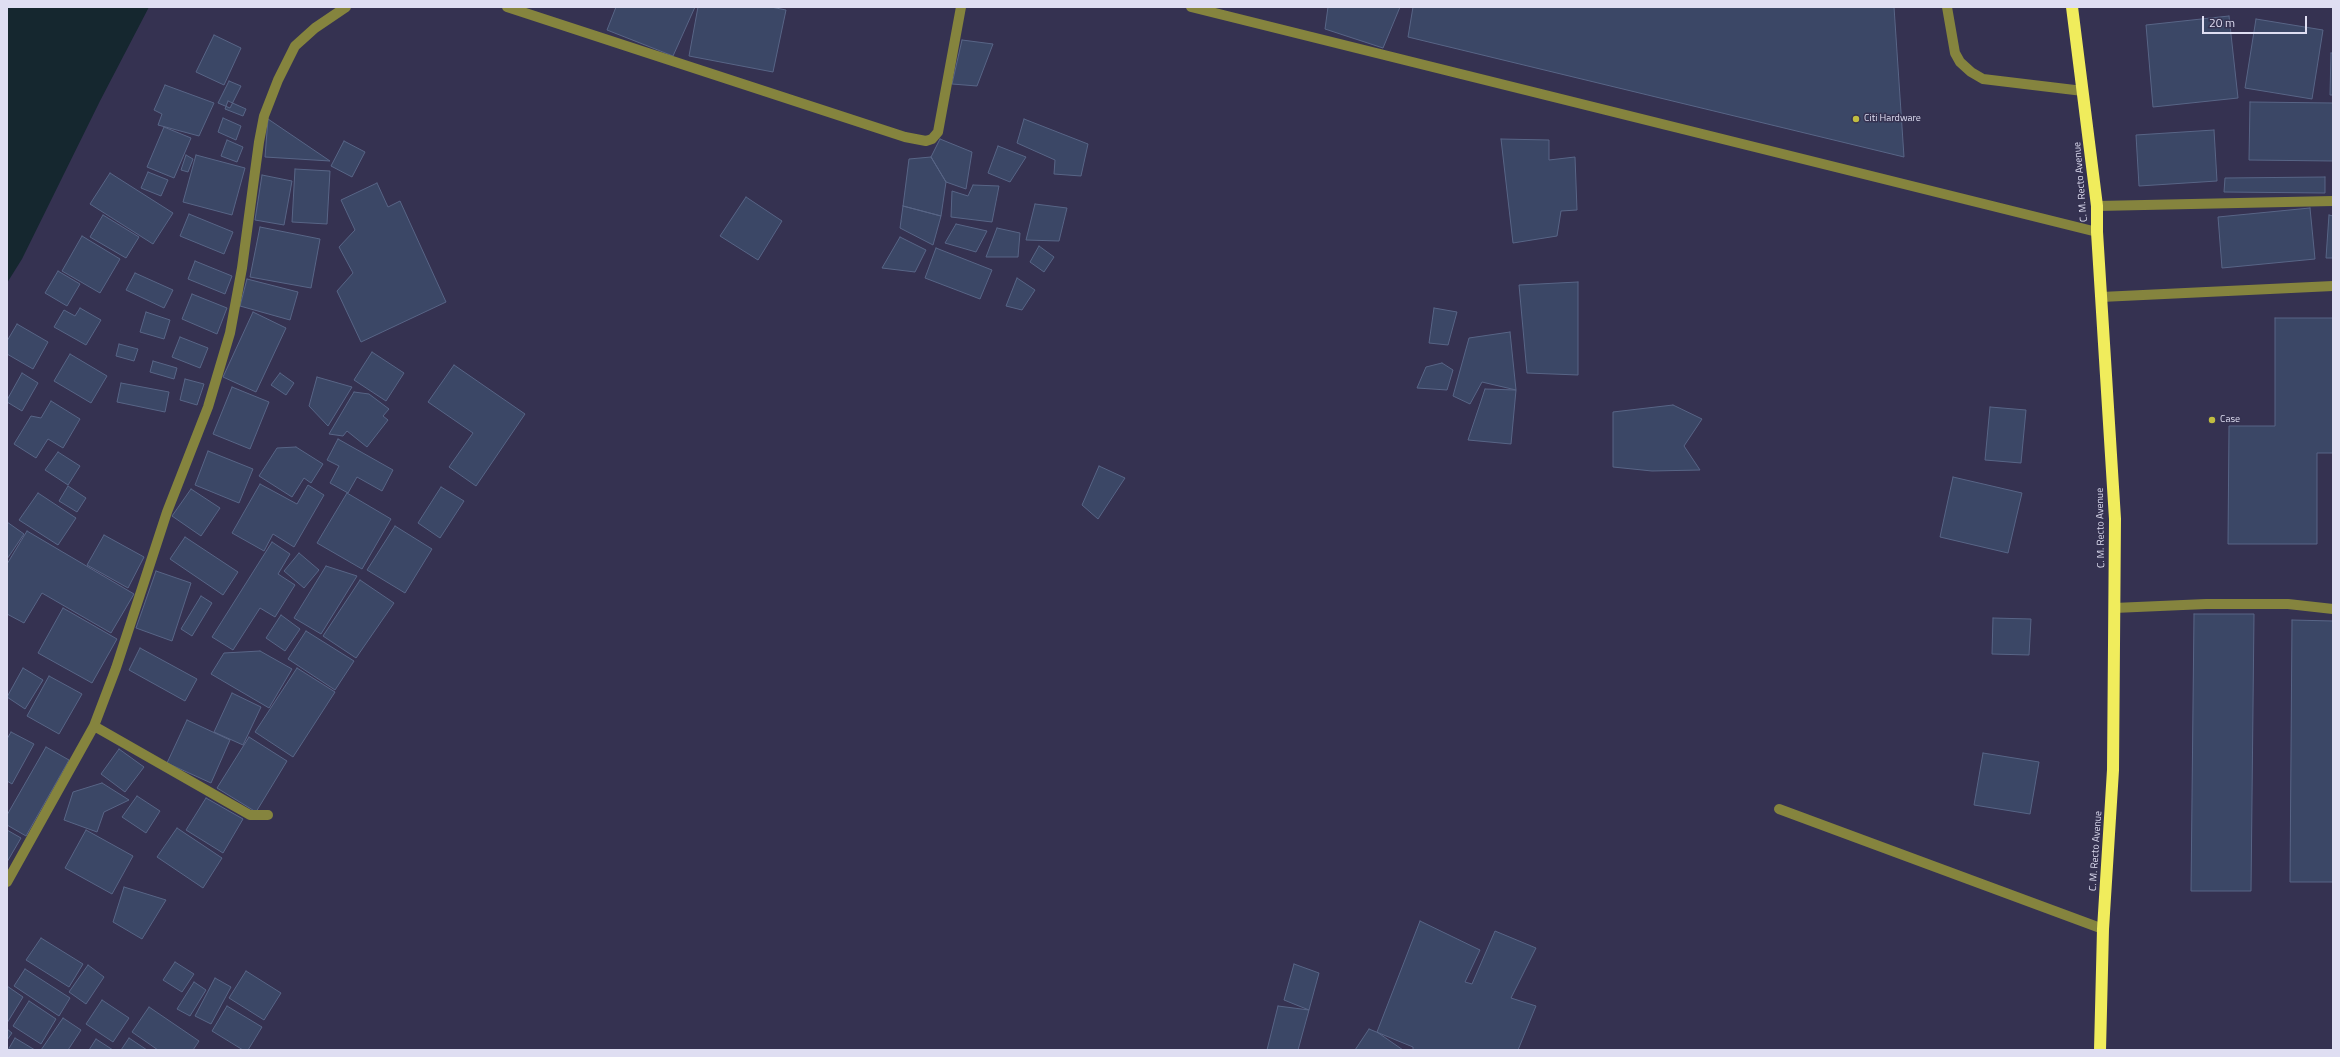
<!DOCTYPE html>
<html>
<head>
<meta charset="utf-8">
<style>
  body { margin:0 }
  #map { position:relative; width:2340px; height:1057px; overflow:hidden; background:#353251; font-family:"Titillium Web",sans-serif }
  canvas { display:block }
  .frame { position:absolute; inset:0; border:8px solid #dfdef2; pointer-events:none }
  .scale { position:absolute; left:2202px; top:16px; width:105px; height:18px; box-sizing:border-box; border:2px solid #dfdef2; border-top:0; padding-left:5px; font-size:12px; line-height:14px; white-space:nowrap; color:#dfdef2; -webkit-text-stroke:3px #353251; paint-order:stroke }
</style>
</head>
<body>
<div id="map">
<canvas width="2340" height="1057"></canvas>
<div class="frame"></div>
<div class="scale">20 m</div>
</div>
<script>
const ctx = document.querySelector('canvas').getContext('2d');
ctx.lineJoin = 'round';
function paint(path, color) { ctx.fillStyle = color; ctx.fill(path, 'evenodd'); }
const toPath = rows => new Path2D(rows.map(r => 'M' + r).join(''));
function strokePath(path, color, width, dash) { ctx.strokeStyle = color; ctx.lineWidth = width; ctx.lineCap = dash ? 'butt' : 'round'; ctx.setLineDash(dash || []); ctx.stroke(path); }
function label(font, color, halo, rows, align = 'center') {
  ctx.font = font + ' "Titillium Web",sans-serif'; ctx.lineWidth = 3; ctx.setLineDash([]); ctx.textBaseline = 'middle'; ctx.strokeStyle = halo; ctx.fillStyle = color; for (const [text, x, y, turn = 0] of rows) {
    ctx.save(); ctx.translate(x, y); ctx.rotate((+turn || 0) * Math.PI / 180); ctx.textAlign = isNaN(turn) ? turn : align; if (halo) ctx.strokeText(text, 0, 0); ctx.fillText(text, 0, 0); ctx.restore();
  }
}
const water = toPath([
  [7,7,149,7,100,101,22,259,7,283]
]);
const building = toPath([
  [616,7,695,7,673,56,607,30,616,7],
  [698,7,771,7,786,10,773,72,689,56,698,7],
  [1328,7,1400,7,1383,48,1325,29,1328,7],
  [1413,7,1894,7,1904,157,1408,37,1413,7],
  [2229,16,2238,98,2153,107,2146,25,2229,16],
  [2256,19,2323,30,2312,99,2245,88,2256,19],
  [214,35,241,48,224,85,196,72,214,35],
  [962,40,993,44,977,86,952,84,962,40],
  [2331,53,2333,53,2333,95,2330,95,2331,53],
  [229,81,241,86,230,108,218,103,229,81],
  [165,85,214,103,199,136,158,125,162,114,154,110,165,85],
  [228,101,246,109,243,116,225,109,228,101],
  [2250,102,2333,103,2333,161,2249,160,2250,102],
  [223,118,241,126,236,140,218,132,223,118],
  [268,119,330,161,265,157,268,119],
  [1024,119,1088,144,1081,176,1054,174,1055,160,1017,143,1024,119],
  [164,127,191,138,174,178,147,167,164,127],
  [2214,130,2217,181,2139,186,2136,135,2214,130],
  [940,139,972,152,966,189,946,182,931,157,940,139],
  [1501,139,1549,140,1549,160,1575,157,1577,210,1561,211,1557,236,1513,243,1501,139],
  [227,140,243,147,237,162,221,156,227,140],
  [344,141,365,152,352,177,331,166,344,141],
  [998,146,1026,157,1010,182,988,173,998,146],
  [186,155,193,159,188,172,181,170,186,155],
  [196,155,245,168,232,215,183,202,196,155],
  [931,157,946,182,941,216,903,206,909,159,931,157],
  [295,169,330,171,327,224,292,222,295,169],
  [148,172,168,180,161,196,141,188,148,172],
  [110,173,173,213,153,244,90,204,110,173],
  [262,175,292,181,284,225,255,220,262,175],
  [2325,177,2325,193,2224,192,2225,178,2325,177],
  [377,183,388,207,400,201,446,302,361,342,337,291,353,273,339,247,355,230,341,200,377,183],
  [973,185,999,186,992,222,951,217,952,191,968,196,973,185],
  [746,197,782,221,758,260,720,236,746,197],
  [1035,204,1067,208,1059,241,1026,240,1035,204],
  [903,206,941,216,933,245,900,228,903,206],
  [2310,208,2315,259,2222,268,2218,217,2310,208],
  [189,214,233,232,224,254,180,236,189,214],
  [103,215,139,237,126,258,90,237,103,215],
  [2329,215,2333,216,2333,258,2326,258,2329,215],
  [956,224,987,231,976,252,945,243,956,224],
  [260,227,320,239,311,288,250,277,260,227],
  [997,228,1020,233,1018,257,986,257,997,228],
  [82,236,120,259,100,293,62,271,82,236],
  [900,237,926,250,915,272,882,268,900,237],
  [1039,246,1054,257,1044,272,1030,262,1039,246],
  [936,248,992,270,980,299,925,278,936,248],
  [195,261,232,276,225,294,188,279,195,261],
  [58,271,80,284,67,306,45,293,58,271],
  [135,273,173,290,164,308,126,290,135,273],
  [1017,278,1035,290,1022,310,1006,306,1017,278],
  [247,279,298,292,290,320,240,306,247,279],
  [1578,282,1578,375,1527,373,1519,285,1578,282],
  [192,294,227,308,217,334,182,319,192,294],
  [80,308,101,320,86,345,54,327,64,310,75,316,80,308],
  [1434,308,1457,312,1448,345,1429,343,1434,308],
  [146,312,170,320,164,339,140,332,146,312],
  [253,312,286,328,256,392,223,377,253,312],
  [2275,318,2333,318,2333,453,2317,453,2317,544,2228,544,2229,426,2275,426,2275,318],
  [17,324,48,342,33,369,7,354,7,341,17,324],
  [1510,332,1516,390,1482,382,1470,404,1453,396,1469,338,1510,332],
  [180,337,208,348,200,368,172,357,180,337],
  [119,344,138,349,134,361,116,356,119,344],
  [372,352,404,373,386,401,354,380,372,352],
  [70,354,107,376,91,403,54,381,70,354],
  [153,361,177,368,174,379,150,372,153,361],
  [1442,363,1453,370,1447,390,1417,388,1426,367,1442,363],
  [454,365,525,414,476,486,449,467,473,433,428,402,454,365],
  [22,373,38,383,22,411,7,402,7,400,22,373],
  [280,373,294,383,286,395,271,385,280,373],
  [317,377,352,387,328,426,309,406,317,377],
  [185,379,204,384,197,405,180,400,185,379],
  [121,383,169,392,165,412,117,402,121,383],
  [232,387,269,402,250,449,213,434,232,387],
  [1485,389,1516,390,1511,444,1468,440,1485,389],
  [354,392,369,394,389,409,383,416,388,420,367,447,347,431,343,436,329,434,354,392],
  [51,401,80,419,63,448,48,439,36,458,14,444,31,416,41,418,51,401],
  [1673,405,1702,419,1684,446,1700,470,1652,471,1613,467,1613,412,1673,405],
  [1990,407,2026,410,2021,463,1985,460,1990,407],
  [338,439,393,470,382,491,357,477,348,493,330,483,339,466,327,460,338,439],
  [296,447,323,464,311,483,304,478,292,497,259,476,277,448,296,447],
  [208,451,253,469,239,503,195,485,208,451],
  [58,452,80,466,68,485,45,470,58,452],
  [1099,466,1125,478,1098,519,1082,505,1099,466],
  [1953,477,2022,493,2008,553,1940,537,1953,477],
  [260,484,297,504,308,485,324,495,294,547,273,534,264,551,232,533,260,484],
  [68,486,86,498,77,512,59,501,68,486],
  [441,487,464,501,440,538,418,523,441,487],
  [191,489,220,508,201,536,172,516,191,489],
  [38,493,76,518,58,545,19,520,38,493],
  [347,493,391,519,362,569,317,543,347,493],
  [7,522,24,534,7,559,7,522],
  [395,526,432,549,405,593,367,570,395,526],
  [27,531,134,594,111,633,42,593,24,623,7,614,7,564,27,531],
  [104,535,144,557,128,588,87,565,104,535],
  [185,537,238,572,223,595,170,559,185,537],
  [272,542,290,554,278,574,295,585,275,617,260,608,233,650,212,637,272,542],
  [299,553,319,570,304,588,284,571,299,553],
  [326,566,357,576,321,634,294,618,326,566],
  [156,571,191,583,172,641,136,628,156,571],
  [360,580,394,603,356,658,323,636,360,580],
  [201,596,212,603,192,636,181,629,201,596],
  [63,608,117,639,92,683,38,653,63,608],
  [2194,614,2254,614,2251,891,2191,891,2194,614],
  [281,615,300,629,285,651,266,638,281,615],
  [1993,618,2031,619,2029,655,1992,654,1993,618],
  [2292,620,2333,621,2333,882,2290,882,2292,620],
  [306,631,354,661,335,690,288,659,306,631],
  [140,648,197,679,185,701,129,670,140,648],
  [260,651,292,669,269,708,211,674,224,653,260,651],
  [23,668,43,680,25,709,7,697,23,668],
  [297,668,335,692,293,757,255,732,297,668],
  [49,676,82,694,59,734,27,716,49,676],
  [232,693,261,707,243,745,214,732,232,693],
  [187,720,230,740,211,783,167,763,187,720],
  [11,732,34,744,12,784,7,781,7,739,11,732],
  [249,737,287,761,256,812,217,788,249,737],
  [46,747,69,760,26,836,7,825,7,815,46,747],
  [119,749,144,767,125,792,101,774,119,749],
  [1983,753,2039,762,2030,814,1974,805,1983,753],
  [102,783,129,800,104,812,97,832,64,820,73,792,102,783],
  [137,796,160,811,146,833,122,817,137,796],
  [206,798,243,819,223,853,186,830,206,798],
  [177,828,222,858,203,888,157,857,177,828],
  [7,830,21,838,7,862,7,830],
  [86,830,133,856,112,894,65,868,86,830],
  [124,887,166,900,142,939,113,922,124,887],
  [1420,921,1480,950,1465,982,1472,984,1495,931,1536,948,1511,998,1536,1006,1518,1050,1403,1050,1377,1032,1420,921],
  [41,938,83,964,69,987,26,960,41,938],
  [175,962,194,974,182,992,163,980,175,962],
  [1294,964,1319,973,1309,1010,1284,1000,1294,964],
  [88,965,104,977,86,1004,69,992,88,965],
  [25,969,70,998,59,1016,14,986,25,969],
  [246,971,281,993,264,1020,229,998,246,971],
  [215,978,231,987,211,1024,195,1016,215,978],
  [194,982,206,990,190,1016,177,1009,194,982],
  [7,986,23,997,7,1023,7,986],
  [102,1000,129,1018,113,1042,86,1024,102,1000],
  [29,1001,56,1019,41,1044,13,1026,29,1001],
  [227,1006,262,1027,248,1050,243,1050,212,1031,227,1006],
  [1278,1006,1309,1010,1298,1050,1267,1050,1278,1006],
  [149,1007,199,1041,193,1050,158,1050,132,1032,149,1007],
  [63,1018,81,1030,68,1050,41,1050,63,1018],
  [7,1029,12,1033,7,1040,7,1029],
  [1369,1029,1413,1047,1413,1050,1355,1050,1369,1029],
  [15,1038,35,1050,8,1050,15,1038],
  [129,1038,147,1050,121,1050,129,1038],
  [96,1039,113,1050,89,1050,96,1039]
]);
const minor = toPath([
  [507,7,905,137,926,141,932,139,938,132,961,7],
  [1191,7,2097,232],
  [1947,7,1955,53,1960,62,1971,72,1983,79,2083,91],
  [2097,206,2333,201],
  [2101,297,2333,286],
  [2114,608,2206,604,2288,604,2333,609],
  [94,726,250,815,268,815],
  [1779,809,2103,929],
  [7,882,94,726,116,668,167,512,208,407,230,333,242,268,259,142,264,116,278,80,295,46,315,28,346,7]
]);
const highway = toPath([
  [2072,7,2097,206,2097,232,2115,519,2113,770,2103,929,2100,1050]
]);
const markers = [
  [1856,119,4,"#c1bd40"],
  [2212,420,4,"#c1bd40"]
];
const poiNames = [
  ["Citi Hardware",1864,119],
  ["Case",2220,420]
];
const streetNames = [
  ["C. M. Recto Avenue",2081,182,-95],
  ["C. M. Recto Avenue",2101,528,-91],
  ["C. M. Recto Avenue",2096,851,-86]
];
paint(water, '#15272f');
paint(building, '#3b4766');
strokePath(building, '#586586', 1);
strokePath(minor, '#85843e', 10);
strokePath(highway, '#f0ec5c', 12);
for (const [x, y, r, color] of markers) { const dot = new Path2D(); dot.arc(x, y, r, 0, 2 * Math.PI); ctx.fillStyle = color; ctx.fill(dot); strokePath(dot, '#353251', 1.5); }
label('10px', '#dfdef2', '#353251', poiNames, 'left');
label('10px', '#dfdef2', '#353251', streetNames);
</script>
</body>
</html>
